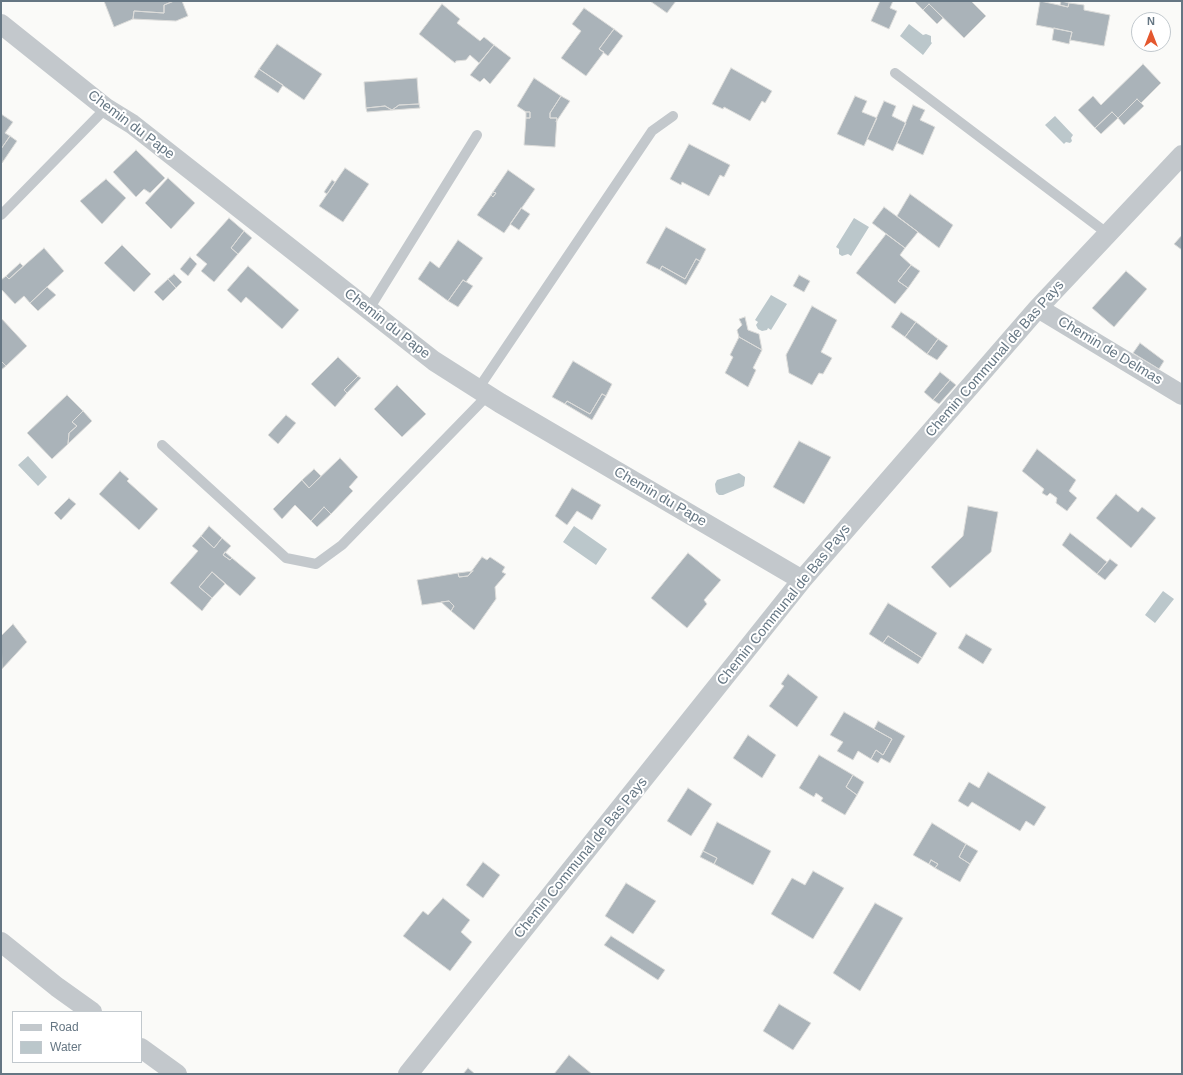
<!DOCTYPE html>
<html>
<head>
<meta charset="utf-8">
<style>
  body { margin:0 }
  #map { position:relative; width:1183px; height:1075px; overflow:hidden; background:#fafaf8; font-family:Helvetica,sans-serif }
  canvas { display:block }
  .frame { position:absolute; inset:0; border:2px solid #657683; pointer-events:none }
  .legend { position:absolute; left:12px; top:1011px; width:130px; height:52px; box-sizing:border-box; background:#fff; border:1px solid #c1c8cd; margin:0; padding:5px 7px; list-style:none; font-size:12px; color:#657683 }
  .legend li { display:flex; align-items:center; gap:8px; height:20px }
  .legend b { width:20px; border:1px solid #c1c8cd }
  .north { position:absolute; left:1131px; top:12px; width:40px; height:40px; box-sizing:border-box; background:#fff; border:1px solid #c1c8cd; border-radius:50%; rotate:0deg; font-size:11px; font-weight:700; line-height:16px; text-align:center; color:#657683 }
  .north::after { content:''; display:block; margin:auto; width:14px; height:18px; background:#e4572e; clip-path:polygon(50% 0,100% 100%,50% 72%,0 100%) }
</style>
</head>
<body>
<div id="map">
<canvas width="1183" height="1075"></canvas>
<div class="frame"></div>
<ul class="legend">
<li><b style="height:5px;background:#c3c8cc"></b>Road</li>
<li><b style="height:11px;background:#bbc7cb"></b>Water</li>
</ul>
<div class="north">N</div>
</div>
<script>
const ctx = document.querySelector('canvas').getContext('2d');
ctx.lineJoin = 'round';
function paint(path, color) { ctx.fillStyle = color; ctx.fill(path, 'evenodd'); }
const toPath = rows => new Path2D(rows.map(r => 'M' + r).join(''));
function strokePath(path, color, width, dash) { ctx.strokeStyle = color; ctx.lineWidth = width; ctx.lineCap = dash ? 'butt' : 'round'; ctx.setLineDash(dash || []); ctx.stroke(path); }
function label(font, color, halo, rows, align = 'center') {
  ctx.font = font + ' Helvetica,sans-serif'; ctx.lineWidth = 4; ctx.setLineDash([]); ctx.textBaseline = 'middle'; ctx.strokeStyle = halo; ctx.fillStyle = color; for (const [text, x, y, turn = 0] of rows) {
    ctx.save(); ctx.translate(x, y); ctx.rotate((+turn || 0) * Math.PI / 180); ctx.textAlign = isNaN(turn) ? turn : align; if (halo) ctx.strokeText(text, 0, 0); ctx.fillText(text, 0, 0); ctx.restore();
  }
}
const water = toPath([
  [909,24,923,35,926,34,931,36,931,42,932,43,923,55,900,36],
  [1055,116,1073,135,1071,138,1072,141,1070,143,1066,142,1064,144,1045,125],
  [854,218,869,227,851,256,848,254,842,256,839,254,839,249,836,247],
  [771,295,787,304,771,330,768,328,767,330,762,331,758,329,756,325,758,322,755,320],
  [28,456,47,477,38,486,18,465],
  [739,473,745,477,745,479,744,486,742,487,723,495,719,495,716,492,715,484,717,480],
  [574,526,607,549,596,565,563,542],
  [1163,591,1174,599,1155,623,1145,615]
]);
const building = toPath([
  [104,1,174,1,164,5,164,13,134,11,133,19,114,27,104,1],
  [174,1,182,1,188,16,176,21,133,19,134,11,164,13,164,5,174,1],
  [650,1,676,1,667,13,650,1],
  [880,1,893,1,890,8,897,11,889,29,871,21,880,1],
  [914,1,971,1,986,16,964,38,929,4,923,10,914,1],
  [1040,1,1068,7,1069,3,1084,5,1084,10,1110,15,1104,46,1070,40,1072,32,1036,25,1040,1],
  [1061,1,1069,3,1068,7,1060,5,1061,1],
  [442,4,460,19,457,23,480,41,484,37,494,45,479,63,470,55,466,60,456,61,455,63,419,34,442,4],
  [929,4,943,18,937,24,923,10,929,4],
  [584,8,614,29,599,49,604,52,586,76,561,58,581,31,572,24,584,8],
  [1054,28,1072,32,1069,44,1052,40,1054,28],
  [614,29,623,36,608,56,599,49,614,29],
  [277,44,322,74,304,100,259,69,277,44],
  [494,45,511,58,490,84,484,78,480,82,470,75,494,45],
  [1143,64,1161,83,1141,103,1137,99,1118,118,1112,112,1095,128,1078,110,1093,96,1101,105,1143,64],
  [731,68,772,91,765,103,762,101,750,121,724,107,723,109,712,104,731,68],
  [259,69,283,85,278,93,254,77,259,69],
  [417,78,419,104,399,105,392,110,385,106,366,108,364,82,417,78],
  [534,78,561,96,550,113,550,118,557,118,555,147,524,145,526,118,530,118,530,112,526,112,517,106,534,78],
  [561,96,570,101,556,122,557,118,550,118,550,113,561,96],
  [855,96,867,101,862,112,877,118,864,146,837,134,855,96],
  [1137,99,1144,106,1124,125,1118,118,1137,99],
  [884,101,896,106,892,116,906,123,893,151,867,139,884,101],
  [419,104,420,108,392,110,399,105,419,104],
  [913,105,925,110,920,120,935,127,923,155,897,143,913,105],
  [385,106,392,110,367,112,366,108,385,106],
  [526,112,530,112,530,118,526,118,526,112],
  [1112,112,1118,118,1101,134,1095,128,1112,112],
  [1,114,13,122,5,133,10,136,1,149,1,114],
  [10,136,17,141,2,163,1,149,10,136],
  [689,144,730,165,724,177,720,175,709,196,682,182,681,185,670,179,689,144],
  [136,150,165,178,150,193,144,189,136,197,113,172,136,150],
  [345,168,369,184,343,222,319,206,345,168],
  [508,170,535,189,504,233,477,215,491,195,493,197,496,193,493,192,508,170],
  [168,178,195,203,171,229,145,203,168,178],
  [106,179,126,198,102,224,80,201,106,179],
  [332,180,335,182,327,194,324,192,332,180],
  [493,192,496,193,493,197,491,195,493,192],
  [910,194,953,225,939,248,897,216,910,194],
  [884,207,918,232,905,248,872,223,884,207],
  [521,208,530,214,519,230,510,224,521,208],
  [229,218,244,231,231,248,238,254,214,282,201,271,207,264,196,255,229,218],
  [666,227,706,249,700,261,696,259,685,279,662,266,660,270,646,263,666,227],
  [244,231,252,238,238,254,231,248,244,231],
  [886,234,905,248,900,255,911,265,898,281,908,288,895,304,856,273,886,234],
  [1182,235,1182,250,1174,244,1182,235],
  [458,240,483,258,466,282,463,280,448,301,418,279,430,261,439,268,458,240],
  [122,245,151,274,134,292,104,263,122,245],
  [44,248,64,271,30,303,24,296,15,304,1,289,1,280,6,276,9,279,44,248],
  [190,257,197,264,188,276,180,269,190,257],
  [696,259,700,261,686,285,660,270,662,266,685,279,696,259],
  [20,263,23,266,9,279,6,276,20,263],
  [911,265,920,271,908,288,898,281,911,265],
  [248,266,299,310,282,329,246,297,241,303,227,290,248,266],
  [1126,271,1147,289,1114,327,1092,308,1126,271],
  [174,274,182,282,176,288,168,279,174,274],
  [799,275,810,281,804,292,793,286,799,275],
  [168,279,176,288,163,301,154,292,168,279],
  [463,280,473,286,458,307,448,301,463,280],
  [47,287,56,295,38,311,30,303,47,287],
  [812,306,837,320,821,352,832,358,823,374,819,373,812,385,789,373,786,355,812,306],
  [901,312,916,322,905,337,891,327,901,312],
  [745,317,748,330,759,334,762,350,739,337,737,330,742,325,739,319,745,317],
  [1,318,27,346,6,366,1,361,1,318],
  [916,322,938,339,927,354,905,337,916,322],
  [739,337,762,350,753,368,756,370,748,387,725,373,733,357,730,355,739,337],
  [938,339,948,346,937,360,927,354,938,339],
  [1140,343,1164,361,1159,369,1133,353,1140,343],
  [338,357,358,376,344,390,347,393,335,407,311,384,338,357],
  [1,361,6,366,1,370,1,361],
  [573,361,612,384,606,396,602,394,590,414,567,401,565,404,552,397,573,361],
  [940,372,950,380,933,400,924,392,940,372],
  [358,376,361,378,347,393,344,390,358,376],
  [950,380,956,385,939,404,933,400,950,380],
  [397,385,426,414,402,437,374,409,397,385],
  [602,394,606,396,592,420,565,404,567,401,590,414,602,394],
  [67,395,83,411,72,422,77,426,69,433,68,444,52,459,27,433,67,395],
  [83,411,92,421,68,444,69,433,77,426,72,422,83,411],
  [286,415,296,423,278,444,268,435,286,415],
  [799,441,831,457,804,504,773,487,799,441],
  [1037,449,1076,480,1069,491,1077,498,1067,511,1056,503,1057,498,1050,493,1047,496,1042,493,1044,489,1022,471,1037,449],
  [340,458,358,477,349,487,353,491,331,514,324,507,311,521,295,505,282,519,273,509,302,480,309,488,340,458],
  [314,469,321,476,309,488,302,480,314,469],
  [120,471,129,479,127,481,158,509,139,530,99,494,120,471],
  [572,488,601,505,592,520,577,511,567,525,555,516,572,488],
  [1116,494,1138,512,1142,507,1156,518,1131,548,1096,518,1116,494],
  [69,498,76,504,61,520,54,513,69,498],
  [968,506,998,512,991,552,950,588,931,567,963,536,968,506],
  [324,507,331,514,317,527,311,521,324,507],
  [209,526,222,538,214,548,201,536,209,526],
  [1070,533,1107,562,1097,574,1062,545,1070,533],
  [201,536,214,548,222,538,231,546,223,555,230,560,232,558,256,578,240,596,212,572,199,587,212,598,202,611,170,583,198,551,192,546,201,536],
  [225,552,232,558,230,560,223,555,225,552],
  [688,553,721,580,704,600,707,604,687,628,651,598,688,553],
  [482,557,487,560,490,557,505,567,502,572,506,574,495,587,496,599,474,630,451,611,454,606,449,601,422,605,417,580,458,573,459,577,468,576,482,557],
  [1110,559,1118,565,1105,580,1097,574,1110,559],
  [473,571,468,576,459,577,458,573,473,571],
  [212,572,225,584,212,598,199,587,212,572],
  [449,601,454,606,451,611,441,602,449,601],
  [888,603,937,633,922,658,888,636,883,643,869,634,888,603],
  [13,624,27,642,2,669,1,636,13,624],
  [966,634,992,649,983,664,958,648,966,634],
  [888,636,922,658,918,664,883,643,888,636],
  [788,674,818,697,797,727,769,706,784,686,781,684,788,674],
  [844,712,892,739,883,755,876,750,871,759,858,751,853,760,837,751,843,742,830,735,844,712],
  [878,721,905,736,890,763,881,758,878,763,871,759,876,750,883,755,892,739,874,729,878,721],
  [748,735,776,755,762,778,733,758,748,735],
  [819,755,853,775,846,787,857,795,845,815,821,801,823,798,816,793,814,797,799,788,819,755],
  [988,772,1046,807,1034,826,1026,821,1020,831,972,802,968,807,958,801,969,782,979,788,988,772],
  [853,775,864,782,857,795,846,787,853,775],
  [688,788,712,804,691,836,667,821,688,788],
  [717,822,771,851,753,885,714,864,717,858,703,851,717,822],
  [932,823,966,844,959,857,970,864,960,882,935,868,938,864,931,860,929,864,913,855,932,823],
  [966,844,978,851,970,864,959,857,966,844],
  [703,851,717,858,714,864,700,857,703,851],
  [931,860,938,864,935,868,929,864,931,860],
  [483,862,500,875,483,898,466,885,483,862],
  [813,871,844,888,813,939,771,914,792,878,805,885,813,871],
  [626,883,656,901,633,934,605,916,626,883],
  [443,898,470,920,461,932,472,942,450,971,403,936,423,911,428,915,443,898],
  [875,903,903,918,860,991,833,973,875,903],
  [611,936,665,970,658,980,604,945,611,936],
  [779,1004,811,1023,793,1050,763,1031,779,1004],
  [569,1055,592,1074,554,1074,569,1055],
  [468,1068,475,1074,463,1074,468,1068]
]);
const service = toPath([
  [895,73,1108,234],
  [1,215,106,108],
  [369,309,477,135],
  [478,389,652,131,673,116],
  [162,445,286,558,316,564,342,545,488,395]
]);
const minor = toPath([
  [1,24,106,108,132,124,434,361,500,403,802,580],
  [1038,308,1182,395],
  [1,942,57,987,92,1012],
  [141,1048,177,1074],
  [408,1074,802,580,1038,308,1182,155]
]);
const streetNames = [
  ["Chemin du Pape",131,125,37],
  ["Chemin du Pape",387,324,38],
  ["Chemin de Delmas",1110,351,31],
  ["Chemin Communal de Bas Pays",995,359,-49],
  ["Chemin du Pape",660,497,30],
  ["Chemin Communal de Bas Pays",784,605,-51],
  ["Chemin Communal de Bas Pays",581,858,-51]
];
paint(water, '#bbc7cb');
paint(building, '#aab3b9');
strokePath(building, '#dcdcda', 1);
strokePath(service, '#c3c8cc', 10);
strokePath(minor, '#c3c8cc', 20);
label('14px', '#657683', '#fff', streetNames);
</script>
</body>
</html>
